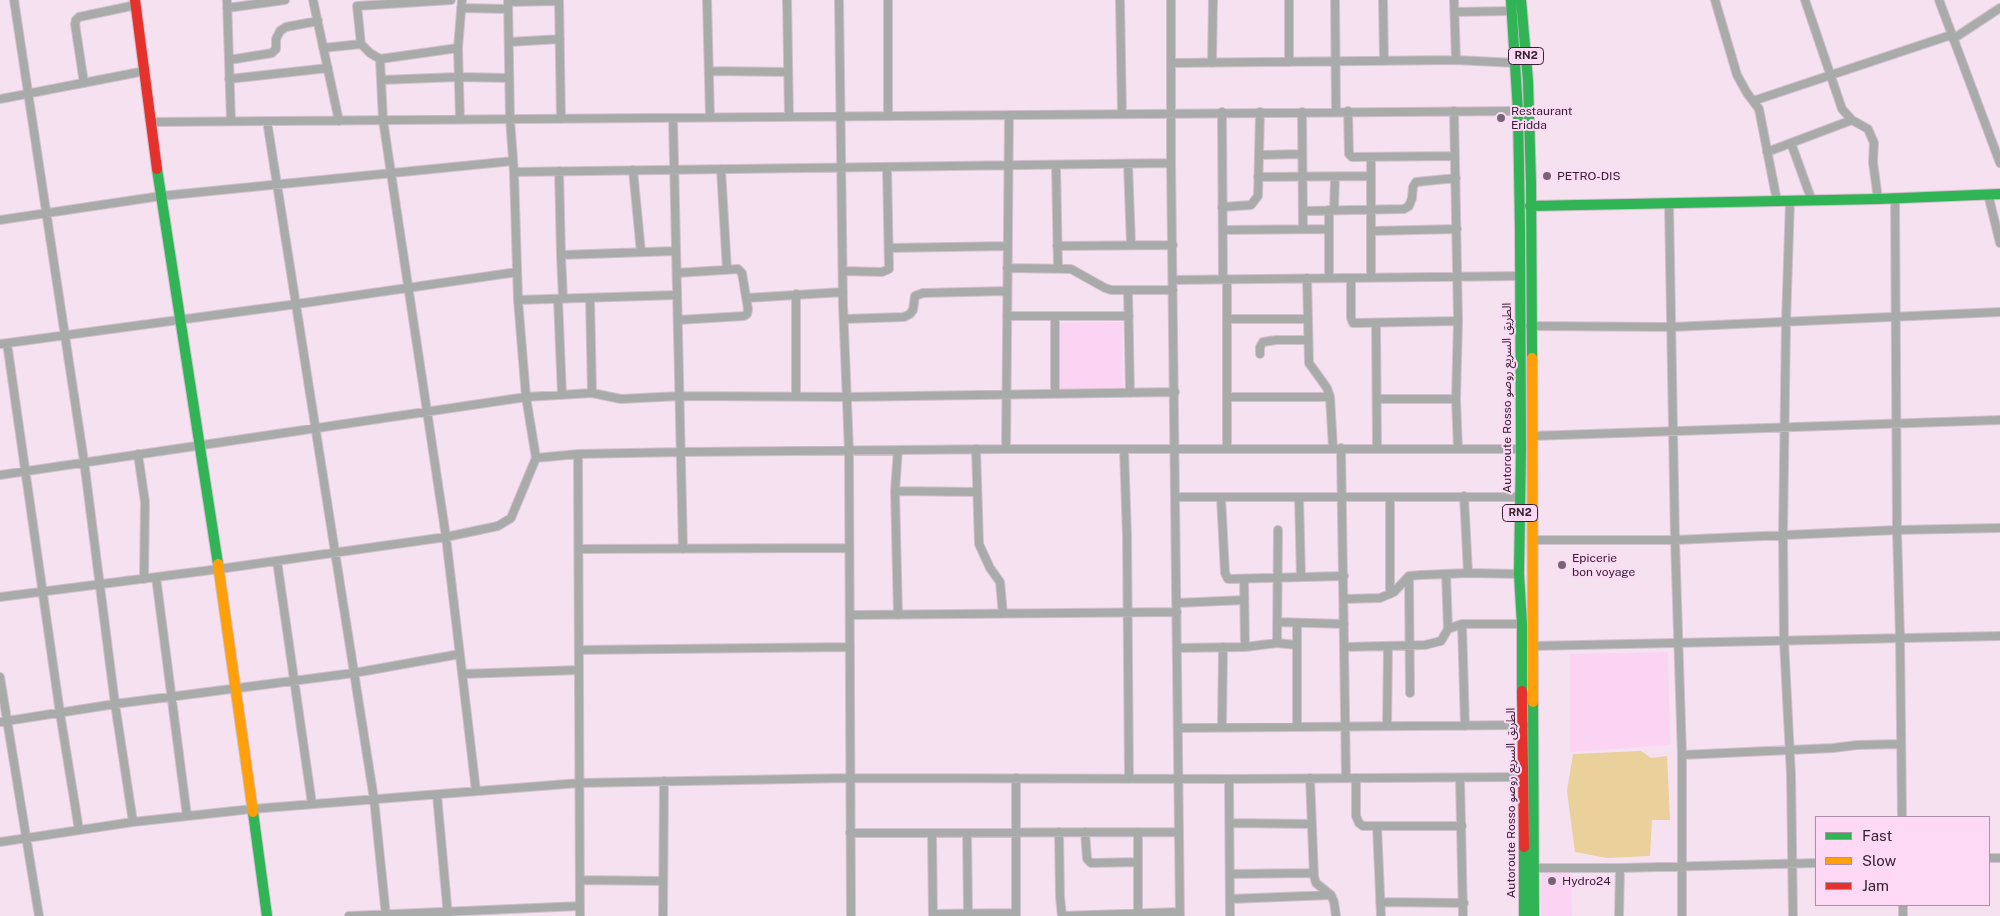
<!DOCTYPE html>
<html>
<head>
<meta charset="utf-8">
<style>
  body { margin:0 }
  #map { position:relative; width:2000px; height:916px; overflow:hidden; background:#f6e1f1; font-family:"Public Sans",sans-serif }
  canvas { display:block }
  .legend { position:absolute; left:1815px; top:816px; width:175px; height:90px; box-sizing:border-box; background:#fed9f6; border:1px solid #ad90a7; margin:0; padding:6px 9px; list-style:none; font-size:15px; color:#332230 }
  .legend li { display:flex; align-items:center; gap:10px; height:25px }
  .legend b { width:25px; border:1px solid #ad90a7 }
</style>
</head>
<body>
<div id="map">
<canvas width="2000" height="916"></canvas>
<ul class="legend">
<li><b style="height:6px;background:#30b455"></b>Fast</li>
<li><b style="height:6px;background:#ff9f0a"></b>Slow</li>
<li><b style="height:6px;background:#e5322d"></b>Jam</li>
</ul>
</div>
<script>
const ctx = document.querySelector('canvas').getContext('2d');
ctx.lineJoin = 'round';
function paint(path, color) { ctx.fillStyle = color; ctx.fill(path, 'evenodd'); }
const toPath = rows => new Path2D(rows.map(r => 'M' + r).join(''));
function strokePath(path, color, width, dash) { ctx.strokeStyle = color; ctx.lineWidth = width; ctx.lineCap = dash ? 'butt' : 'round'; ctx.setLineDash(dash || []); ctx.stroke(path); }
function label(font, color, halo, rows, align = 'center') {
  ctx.font = font + ' "Public Sans","Noto Sans Arabic",sans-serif'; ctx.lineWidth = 4; ctx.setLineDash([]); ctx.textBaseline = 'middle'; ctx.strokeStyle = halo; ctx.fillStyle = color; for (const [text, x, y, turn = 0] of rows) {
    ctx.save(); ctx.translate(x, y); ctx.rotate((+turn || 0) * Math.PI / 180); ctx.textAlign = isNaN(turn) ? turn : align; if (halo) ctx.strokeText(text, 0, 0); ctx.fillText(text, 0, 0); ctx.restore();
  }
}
const built = toPath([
  [1122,322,1123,393,1059,394,1058,323],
  [1668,652,1670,745,1570,752,1570,654],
  [1541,872,1571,872,1572,916,1541,916]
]);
const green = toPath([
  [1641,751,1651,758,1667,756,1670,820,1652,820,1650,856,1607,858,1575,852,1567,791,1573,754]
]);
const street = toPath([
  [14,0,84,461,115,704,133,822],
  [227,0,231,121],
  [313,0,339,121],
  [559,0,561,119],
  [707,0,710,117],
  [787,0,789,117],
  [839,0,843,305,849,451,851,916],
  [888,0,888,116],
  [1120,0,1122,114],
  [1171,0,1171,163,1180,916],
  [1289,0,1289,62],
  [1335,0,1336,111],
  [1383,0,1384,61],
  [1454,0,1456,60],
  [1715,0,1737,75,1747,93,1759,109,1777,201],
  [1805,0,1842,109,1852,120,1868,129,1874,143,1873,162,1878,199],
  [1939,0,2000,163],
  [508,2,559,1],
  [227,8,285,0],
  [461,8,508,9],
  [1455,12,1512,11],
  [1953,39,2000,8],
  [509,42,560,39],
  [361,44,357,6,451,0],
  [323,48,361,44,370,53,380,59,458,48],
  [380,59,383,120,446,537,476,791],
  [229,60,272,53,276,49,276,39,280,31,286,27,318,21],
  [1171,63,1456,60,1516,63],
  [1212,63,1213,0],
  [709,71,788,72],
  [229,79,328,68],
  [381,80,458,77,509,78],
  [84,83,75,24,76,20,79,17,136,5],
  [0,99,145,71],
  [1753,101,1951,35],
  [1348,111,1349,154,1352,157,1454,156],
  [1454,111,1458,321],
  [1222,112,1223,279],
  [1302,112,1303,229],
  [673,118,683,549],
  [460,119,458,48,462,0],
  [267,121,374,799,386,916],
  [152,122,1520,111],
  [1791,143,1812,201],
  [1767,152,1852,120],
  [1260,155,1302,154],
  [1128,164,1131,244],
  [1056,165,1058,268],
  [721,169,727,270],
  [633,170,641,252],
  [559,171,561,255,676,251],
  [514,172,1171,163],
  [1258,177,1371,176],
  [1988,194,2000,243],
  [1895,198,1897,530,1900,638,1902,817],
  [1790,201,1786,322,1783,535,1784,641,1791,775,1793,916],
  [1669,204,1675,540,1682,755,1682,916],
  [1222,207,1251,205,1258,196,1260,112],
  [1329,210,1329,277],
  [1334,210,1335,177],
  [1303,211,1404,209,1409,206,1412,198,1413,187,1416,182,1456,178],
  [0,220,161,196,513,161],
  [1223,230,1329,229],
  [1371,231,1457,229],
  [1057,246,1173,245],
  [889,248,1008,246],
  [561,255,563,299],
  [1007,268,1071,269,1105,288,1111,290,1173,290],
  [843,271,882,272,889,269,887,167],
  [677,273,738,269,742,273,748,309,747,314,744,316,678,320],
  [1371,277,1371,158],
  [1307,278,1309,363,1327,388,1330,397,1333,448],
  [1351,278,1351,318,1353,323,1458,321,1456,399,1458,449],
  [1173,280,1520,276],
  [1128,290,1130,393],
  [796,294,796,396],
  [590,298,592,393],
  [747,298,843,292],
  [558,299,562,395],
  [518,300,677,295],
  [1007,316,1129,316],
  [1055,316,1055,394],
  [844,319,904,317,910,314,913,310,915,296,923,293,1007,291],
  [1228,319,1308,319],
  [1376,323,1377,448],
  [1530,326,1672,327,2000,312],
  [7,343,60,713,79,830],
  [0,344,297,304,517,272],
  [1260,354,1260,347,1263,342,1276,340,1307,340],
  [1227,397,1330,397],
  [1377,399,1456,399],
  [1532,436,2000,420],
  [1341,448,1346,777],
  [976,449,979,544,990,568,1000,582,1003,614],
  [1006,449,1009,115],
  [1124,449,1127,536,1129,779],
  [1227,449,1227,279],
  [138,454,145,502,144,579],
  [578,454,580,916],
  [536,458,578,454,682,452,1006,449,1521,449],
  [0,475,526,397,592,393,621,399,680,396,848,397,1175,392],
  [895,491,977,492],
  [1464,496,1468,573],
  [1176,497,1520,497],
  [1221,497,1225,573,1228,579,1344,576],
  [1299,497,1301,577],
  [1390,497,1390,594],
  [1532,540,1675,540,1897,530,2000,528],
  [579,549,848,548],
  [277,561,312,804],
  [1446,574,1448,629],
  [1409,576,1410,693],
  [156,577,187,816],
  [1244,579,1245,647],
  [0,597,219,569,446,537,498,526,511,518,536,458,526,397,518,300,514,172,510,119,508,0],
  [1344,599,1380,598,1394,592,1409,576,1421,575,1468,573,1519,574],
  [1177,603,1244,600],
  [851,615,1177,612],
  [898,615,895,491,898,450],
  [1278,622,1344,624],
  [1297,623,1297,727],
  [1462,624,1465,726],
  [1277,643,1297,645],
  [1533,646,2000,636],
  [1345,647,1425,645,1441,641,1448,629,1462,624,1522,624],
  [1177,648,1245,647,1277,643,1278,530],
  [579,650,850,647],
  [462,674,579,670],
  [0,677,39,916],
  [0,722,115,704,354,673,460,654],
  [1387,726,1388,646],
  [1222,727,1223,647],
  [1178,728,1524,725],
  [1682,755,1833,748,1857,745,1901,744],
  [1016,778,1016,916],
  [1310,778,1314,876,1316,883,1331,895,1334,902,1336,916],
  [1356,778,1356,816,1359,823,1363,826,1462,826],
  [1460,778,1463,916],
  [1229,779,1230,916],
  [437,795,448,916],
  [1230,823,1312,824],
  [1377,826,1381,916],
  [1059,832,1060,897,1062,916,1180,912],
  [1085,832,1087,859,1091,863,1138,862],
  [1138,832,1138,914],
  [850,833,1179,832],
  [932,833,933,916],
  [967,833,968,914],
  [0,842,133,822,252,809,579,783,849,778,1229,779,1524,777],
  [1989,858,2000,858],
  [1534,868,1620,868,1816,863],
  [1231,874,1313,873],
  [580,880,663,881],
  [1230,899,1331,895],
  [1380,902,1464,903],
  [933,914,1016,913],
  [349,916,580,906],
  [663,916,664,781],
  [1619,916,1620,868],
  [1903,916,1903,905]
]);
const fast = toPath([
  [1511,0,1518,111,1520,228,1521,449,1519,574,1522,624,1522,691],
  [1521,0,1528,81,1531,183,1532,358],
  [157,169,218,564],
  [1530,206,1878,199,2000,194],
  [1533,702,1534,916],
  [253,812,267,916],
  [1524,847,1524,916]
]);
const slow = toPath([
  [1532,358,1533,702],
  [218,564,253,812]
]);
const jam = toPath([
  [135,0,157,169],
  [1522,691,1524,847]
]);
const markers = [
  [1501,118,5,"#776574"],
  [1547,176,5,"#776574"],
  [1562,565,5,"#776574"],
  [1552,881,5,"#776574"]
];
const shields = [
  [1526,56,35],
  [1520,513,35]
];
const shieldNames = [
  ["RN2",1526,56],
  ["RN2",1520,513]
];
const poiNames = [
  ["Restaurant",1511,111],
  ["Eridda",1511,125],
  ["PETRO-DIS",1557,176],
  ["Epicerie",1572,558],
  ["bon voyage",1572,572],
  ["Hydro24",1562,881]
];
const streetNames = [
  ["Autoroute Rosso الطريق السريع روصو",1507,398,-90],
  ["Autoroute Rosso الطريق السريع روصو",1511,803,-90]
];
paint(built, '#fad4f2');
paint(green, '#ead09a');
strokePath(street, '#d1c0cd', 10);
strokePath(fast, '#d1c0cd', 12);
strokePath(slow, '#d1c0cd', 12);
strokePath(jam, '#d1c0cd', 12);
strokePath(street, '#a8aba9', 8);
strokePath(fast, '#30b455', 10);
strokePath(slow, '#ff9f0a', 10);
strokePath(jam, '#e5322d', 10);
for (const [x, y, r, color] of markers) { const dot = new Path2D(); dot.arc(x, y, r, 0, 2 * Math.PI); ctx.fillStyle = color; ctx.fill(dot); strokePath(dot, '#fed9f6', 2); }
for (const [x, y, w] of shields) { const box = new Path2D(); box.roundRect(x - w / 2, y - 8.5, w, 17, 4); ctx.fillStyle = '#fed9f6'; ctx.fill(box); strokePath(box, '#332230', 1); }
label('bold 11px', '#332230', null, shieldNames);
label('12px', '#332230', '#fed9f6', poiNames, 'left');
label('12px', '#332230', '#fed9f6', streetNames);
</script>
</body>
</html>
